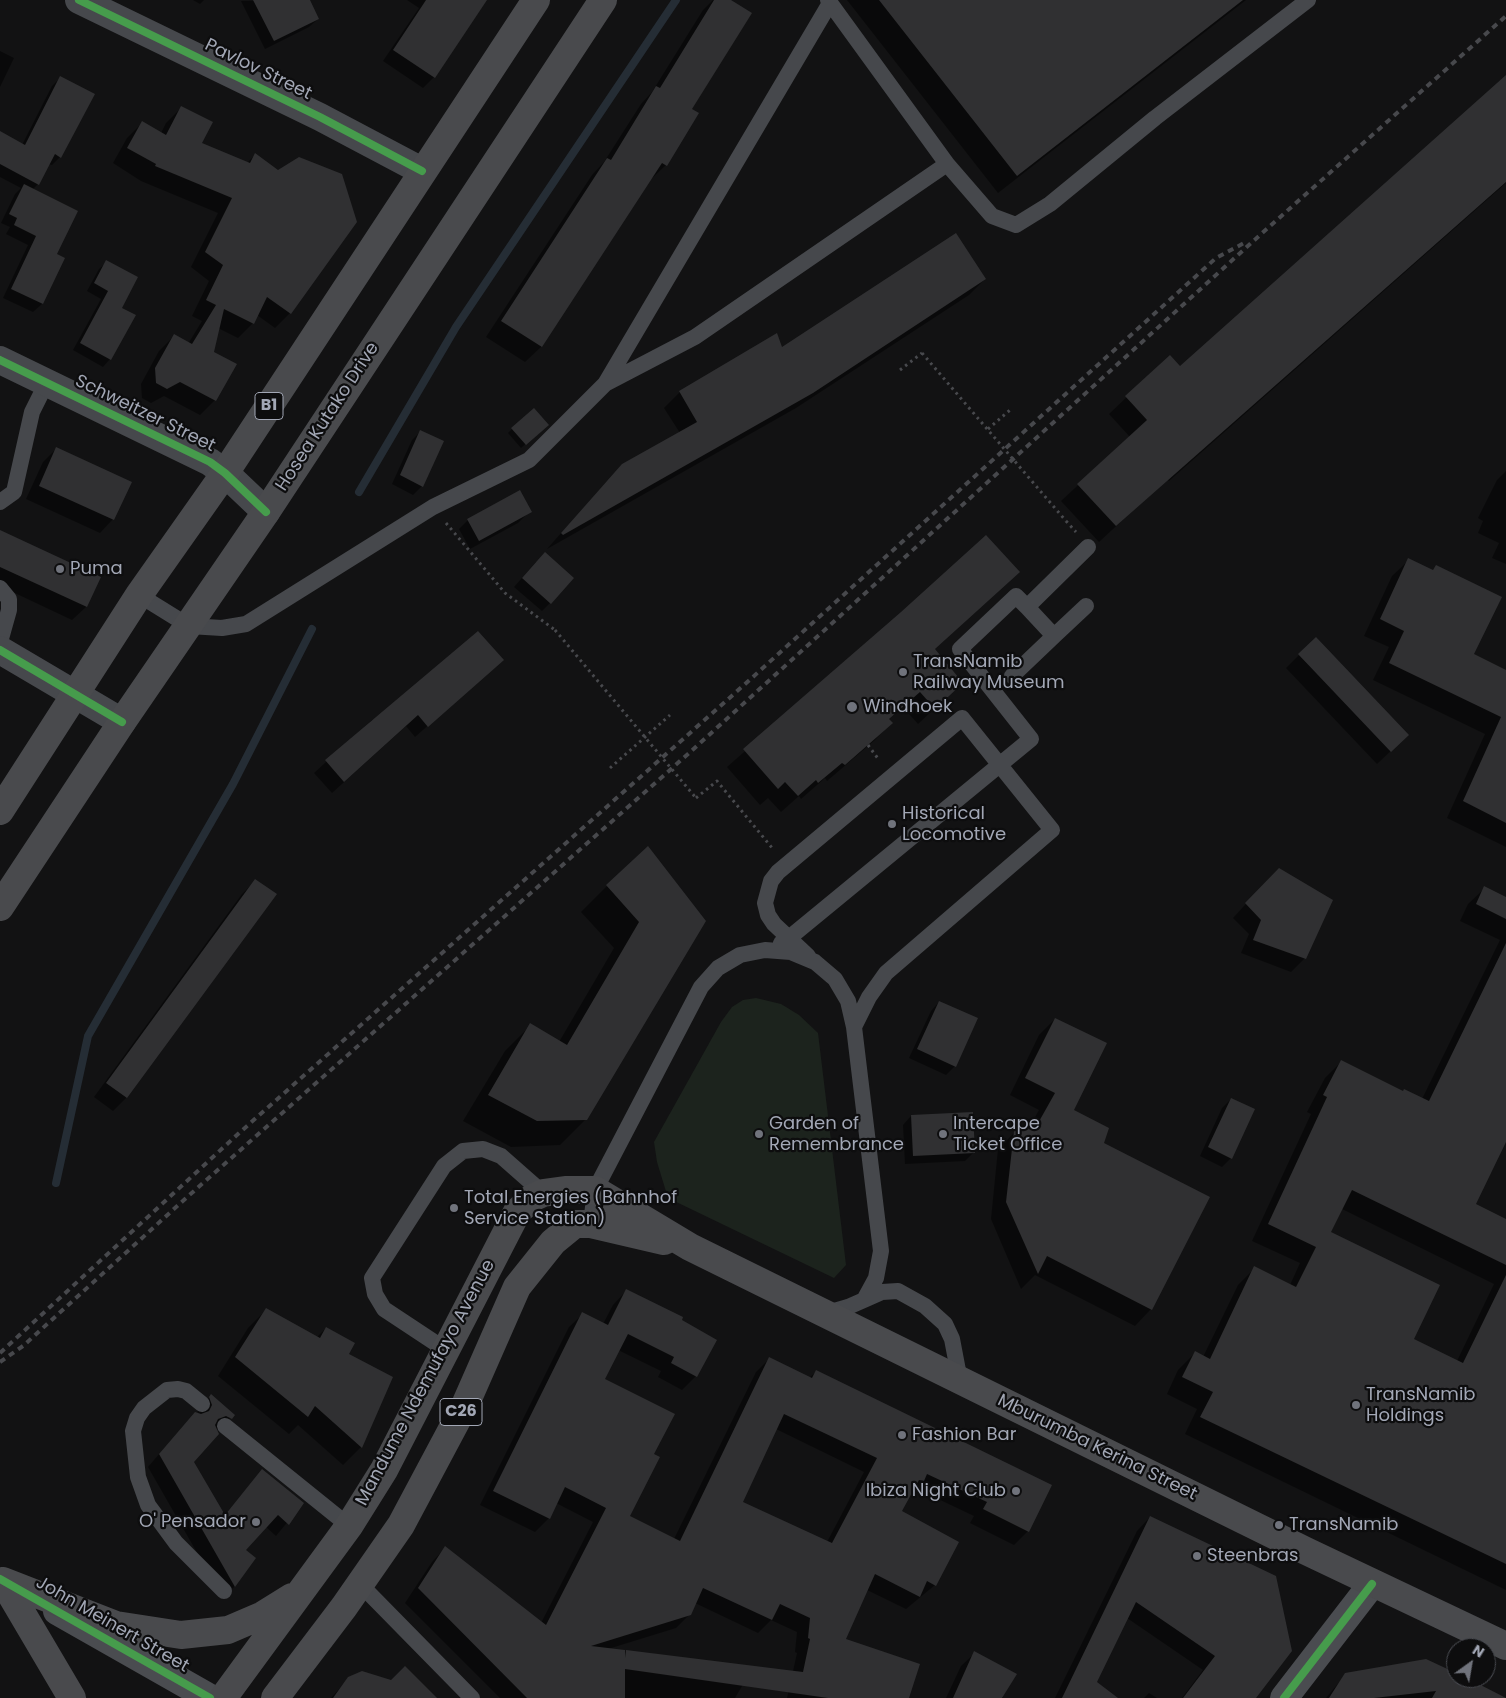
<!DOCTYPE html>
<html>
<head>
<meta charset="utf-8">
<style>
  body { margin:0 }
  #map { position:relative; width:1506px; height:1698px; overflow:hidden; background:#121213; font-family:Poppins,sans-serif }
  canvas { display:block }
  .north { position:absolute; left:1446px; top:1638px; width:50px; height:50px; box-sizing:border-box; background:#0d0d0e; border:1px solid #494b51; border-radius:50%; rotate:32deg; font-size:14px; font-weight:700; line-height:20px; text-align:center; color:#a2a7b5 }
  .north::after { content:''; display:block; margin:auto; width:18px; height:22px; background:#70737c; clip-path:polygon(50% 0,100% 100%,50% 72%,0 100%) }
</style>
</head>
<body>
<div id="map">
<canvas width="1506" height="1698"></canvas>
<div class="north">N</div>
</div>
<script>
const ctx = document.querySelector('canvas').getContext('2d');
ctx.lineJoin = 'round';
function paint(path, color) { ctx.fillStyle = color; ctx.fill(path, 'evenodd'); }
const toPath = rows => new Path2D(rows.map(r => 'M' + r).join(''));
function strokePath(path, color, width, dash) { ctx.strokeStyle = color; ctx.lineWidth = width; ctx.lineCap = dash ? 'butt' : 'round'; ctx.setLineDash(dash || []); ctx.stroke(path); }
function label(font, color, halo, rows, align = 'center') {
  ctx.font = font + ' Poppins,sans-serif'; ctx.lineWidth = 4.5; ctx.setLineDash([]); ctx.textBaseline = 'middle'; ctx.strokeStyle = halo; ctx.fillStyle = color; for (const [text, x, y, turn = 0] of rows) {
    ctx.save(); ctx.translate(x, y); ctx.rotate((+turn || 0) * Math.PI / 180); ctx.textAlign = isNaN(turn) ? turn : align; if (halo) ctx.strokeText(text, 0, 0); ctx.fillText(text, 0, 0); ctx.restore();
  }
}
const green = toPath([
  [756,998,781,1004,799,1015,818,1033,846,1265,834,1278,668,1198,657,1162,654,1142,721,1022,732,1007,743,1000]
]);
const shadow = toPath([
  [193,0,204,0,200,4],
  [309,0,318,19,309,27,265,49,241,1],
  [407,0,486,0,434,77,423,88,383,61,419,8],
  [713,0,729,0,691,109,698,114,666,165,649,181,541,347,525,362,486,337,592,175,604,162,641,104,652,92,703,10],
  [847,0,1246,0,998,193],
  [0,51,14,58,0,87],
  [61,77,60,157,52,165,48,164,38,184,32,190,55,254,63,258,42,304,33,312,3,298,28,245,6,234,10,227,1,223,15,194,21,188,0,177,0,133,22,145,52,86],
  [1506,77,1506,183,1169,481,1167,479,1099,542,1061,501,1130,437,1109,414,1170,356,1179,368],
  [181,108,200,144,247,163,255,155,290,313,275,328,257,315,253,323,238,338,218,328,213,352,215,400,200,415,164,396,151,403,142,398,141,384,159,351,174,336,188,344,202,321,192,316,209,281,191,267,218,213,141,181,113,163,127,138,142,123,161,133,166,123],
  [107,262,121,308,110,359,103,367,73,350,101,299,87,291,99,269],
  [985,279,969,295,796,408,547,549,607,481,680,433,664,408,680,392,782,349],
  [543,428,521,448,508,433,512,429],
  [421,431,422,486,413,495,392,484,412,440],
  [56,449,113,519,100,533,26,499,43,462],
  [1506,471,1506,564,1492,558,1499,543,1478,533,1483,521,1478,518,1497,480],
  [527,514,518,523,470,549,459,529,468,520],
  [0,531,99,578,86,607,72,620,0,586],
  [1409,560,1432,571,1436,567,1473,655,1506,671,1506,847,1447,818,1485,734,1373,680,1389,647,1364,636,1392,576],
  [536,562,550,603,542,611,514,587],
  [1018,572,934,650,962,683,918,724,903,707,888,720,891,723,875,740,827,781,825,778,801,799,799,796,781,812,768,798,760,805,727,767,902,613],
  [1299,655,1394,748,1377,764,1286,668],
  [502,660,415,737,406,726,332,793,314,773,372,720],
  [256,880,275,895,126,1098,113,1111,94,1097,242,894],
  [1265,883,1305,958,1291,972,1241,953,1249,934,1233,918],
  [607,886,705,921,586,1119,560,1145,511,1147,463,1121,505,1051,531,1025,559,1042,614,948,581,912],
  [1485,888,1506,898,1506,1139,1474,1205,1506,1220,1506,1590,1185,1434,1197,1409,1167,1394,1178,1370,1195,1353,1203,1357,1238,1285,1255,1268,1290,1285,1300,1263,1252,1241,1311,1114,1307,1112,1325,1078,1342,1061,1402,1092,1422,1099,1500,940,1460,921,1468,904],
  [1342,1209,1494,1284,1457,1361,1413,1340,1330,1233],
  [939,1002,955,1066,946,1075,909,1058,931,1011],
  [1055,1019,1072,1111,1102,1143,1151,1309,1135,1326,1035,1275,1021,1289,991,1219,998,1149,1014,1133,1029,1128,1039,1110,1010,1095,1039,1035],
  [1231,1099,1231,1158,1222,1167,1200,1156,1222,1108],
  [911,1116,974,1152,965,1161,905,1164,903,1125],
  [626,1291,696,1376,682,1390,658,1377,661,1371,618,1350,603,1379,653,1454,629,1516,674,1539,756,1372,770,1358,809,1378,817,1371,1028,1531,1014,1545,970,1523,974,1516,915,1488,911,1492,900,1511,935,1585,906,1609,867,1590,845,1640,907,1698,787,1698,797,1653,795,1652,797,1632,771,1620,758,1633,695,1603,690,1614,676,1628,608,1649,745,1666,745,1681,735,1698,500,1698,405,1603,432,1562,445,1548,541,1623,593,1522,556,1503,549,1518,535,1532,480,1505,569,1327,583,1314,603,1324,613,1305],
  [776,1429,864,1472,827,1542,742,1503],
  [266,1310,317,1337,326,1328,348,1354,391,1378,361,1447,343,1465,298,1425,289,1434,218,1376,248,1328],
  [211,1396,233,1415,219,1430,215,1428,193,1462,224,1516,262,1470,303,1503,276,1536,266,1527,244,1550,254,1559,234,1587,223,1598,148,1467,184,1425,196,1413,199,1415,197,1410],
  [1150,1517,1255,1698,1182,1698,1203,1670,1127,1618,1096,1683,1116,1698,1055,1698,1137,1531],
  [975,1653,1003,1698,946,1698,961,1666],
  [1346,1674,1456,1675,1456,1678,1463,1678,1490,1698,1326,1698],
  [349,1678,434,1698,331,1698],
  [1149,1693,1157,1698,1144,1698]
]);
const stream = toPath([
  [359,492,456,327,676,0],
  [56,1183,88,1036,233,784,312,629]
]);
const building = toPath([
  [253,0,310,0,319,19,274,41],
  [426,0,487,0,435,78,393,50],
  [714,0,731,0,752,13,692,109,699,113,667,166,662,163,542,347,501,321,607,158,611,160,656,86,660,88],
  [879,0,1243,0,1017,176],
  [1506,75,1506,182,1116,526,1077,484,1147,420,1125,396,1170,355,1180,366],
  [60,76,95,94,61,158,55,154,39,185,0,164,0,131,25,145],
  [181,106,213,122,202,143,250,163,255,153,278,170,299,157,342,174,357,222,291,314,267,297,254,324,224,309,214,352,237,364,216,401,180,382,167,389,156,383,155,368,174,334,192,344,216,305,206,300,223,265,205,252,232,198,155,166,156,164,127,148,142,121,166,135],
  [24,184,78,211,57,254,65,258,43,304,11,289,36,236,14,225,17,218,9,214],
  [956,233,986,279,813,393,563,535,561,533,622,464,697,422,679,391,777,333,782,347],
  [106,260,138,277,122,308,136,315,111,360,80,343,108,291,94,283],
  [534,408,549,425,526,445,511,428],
  [420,430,444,441,423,487,400,475],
  [56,447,132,482,114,520,39,486],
  [520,490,532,512,479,541,467,519],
  [0,530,101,577,87,607,0,567],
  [986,535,1020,572,935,649,963,683,935,709,920,692,889,719,893,723,845,765,842,763,818,783,816,780,798,796,785,782,778,789,743,749,901,612],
  [545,552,574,578,551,604,522,578],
  [1408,558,1433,570,1436,565,1502,597,1474,654,1506,670,1506,823,1463,801,1501,717,1389,663,1404,631,1380,619],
  [478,631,504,660,428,727,418,715,344,782,325,760],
  [1316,637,1409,735,1391,752,1298,654],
  [648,846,706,921,587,1120,537,1121,488,1095,530,1023,567,1045,639,922,606,885],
  [1279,868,1333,900,1306,959,1253,940,1261,920,1245,903],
  [255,879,277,894,127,1098,106,1083],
  [1484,886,1506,897,1506,919,1476,904],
  [1506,943,1506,1142,1476,1204,1506,1219,1506,1265,1352,1190,1331,1232,1440,1285,1414,1339,1463,1363,1506,1275,1506,1564,1200,1417,1213,1392,1182,1377,1195,1351,1210,1359,1254,1266,1296,1287,1316,1247,1268,1224,1327,1097,1323,1095,1341,1060,1403,1091,1404,1089,1429,1101],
  [939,1001,978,1018,956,1067,917,1049],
  [1055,1018,1107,1043,1074,1110,1109,1128,1104,1143,1210,1197,1152,1310,1047,1256,1038,1274,1006,1202,1014,1131,1037,1125,1055,1093,1025,1078],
  [1231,1098,1255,1109,1232,1159,1208,1147],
  [973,1112,975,1153,913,1156,911,1115],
  [626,1289,683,1317,682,1320,717,1340,697,1377,671,1363,674,1357,628,1334,605,1379,675,1414,654,1454,660,1457,630,1516,680,1541,769,1357,812,1378,816,1370,1052,1485,1029,1532,983,1509,987,1502,927,1474,924,1481,919,1480,902,1511,959,1542,936,1586,927,1581,920,1597,875,1574,846,1639,920,1664,909,1698,828,1698,625,1669,625,1698,527,1698,418,1588,445,1546,546,1625,606,1508,565,1487,550,1519,493,1491,582,1312,608,1325],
  [784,1414,877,1458,832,1543,743,1502],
  [703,1588,772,1620,780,1604,810,1618,808,1638,810,1639,803,1672,626,1650,625,1658,625,1650,591,1646,691,1615],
  [266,1308,320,1338,326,1327,355,1343,349,1354,393,1377,362,1448,315,1406,308,1417,235,1357],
  [211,1394,235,1415,232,1419,226,1416,218,1419,215,1425,219,1434,194,1462,225,1515,262,1469,304,1503,289,1525,278,1515,246,1550,256,1558,235,1587,159,1454,195,1412,201,1414,209,1411,212,1405,209,1397],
  [1150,1516,1276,1576,1292,1651,1256,1698,1183,1698,1215,1656,1136,1602,1097,1682,1118,1698,1062,1698],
  [974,1651,1017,1674,1002,1698,953,1698],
  [1426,1659,1456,1673,1456,1678,1467,1678,1506,1698,1432,1698,1436,1691,1374,1698,1329,1698,1345,1673],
  [405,1666,437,1698,333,1698,348,1677,362,1671,391,1680]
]);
const path = toPath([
  [900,370,922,353],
  [988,429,1010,410],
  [1066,521,1076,532],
  [446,523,505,593,555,630],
  [868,745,879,760],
  [610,768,670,715],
  [696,798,717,781,773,849]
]);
const lane = toPath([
  [828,0,947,164,992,216,1016,225,1050,204,1155,118,1308,0],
  [605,384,695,337,947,164],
  [0,502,14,492,32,412,47,382],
  [0,588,9,599,9,610,0,642],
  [139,595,189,626,222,628,246,624,433,507,529,460,605,384,830,3],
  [1054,636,1086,606],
  [1012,676,1054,636,1027,607],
  [781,943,789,938,1031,739,960,649,1016,596,1027,607,1088,547],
  [808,956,774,924,768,915,765,903,771,881,778,872,962,718,1052,830,886,973,869,997,854,1027],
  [591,1224,595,1190,701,987,718,968,740,955,765,950,791,952,815,962,835,979,848,1001,854,1027,881,1251,876,1278,864,1300,848,1307,824,1314],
  [864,1300,882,1292,898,1291,925,1306,945,1324,952,1339,960,1381],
  [446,1350,384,1309,375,1294,372,1278,444,1166,463,1151,483,1149,501,1156,543,1193],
  [202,1404,186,1391,178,1389,167,1390,144,1408,137,1418,133,1431,138,1477,148,1505,176,1543,224,1591],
  [225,1426,349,1526],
  [360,1584,472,1698]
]);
const street = toPath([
  [79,0,320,117,422,171],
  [0,360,210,462,225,473,266,512],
  [0,650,122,722]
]);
const secondary = toPath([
  [57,1611,210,1698],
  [1284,1698,1372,1584]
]);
const primary = toPath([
  [0,811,139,595,225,473,536,0],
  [0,907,122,722,266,512,603,0],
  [3,1581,116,1625,181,1635,228,1630,263,1615,292,1597],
  [3,1581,72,1698],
  [223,1698,349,1526,384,1470,517,1212,532,1198,543,1193,565,1190,595,1190,690,1247,1306,1551,1506,1646],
  [275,1698,344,1607,401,1525,466,1403,517,1287,553,1242,575,1224,591,1224,664,1241]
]);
const rail = toPath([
  [0,1353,238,1134,744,685,1216,258,1246,242],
  [0,1362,23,1346,185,1199,688,754,1260,235,1506,16]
]);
const pathBridge = toPath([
  [922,353,1066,521],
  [555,630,696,798]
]);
const cycleway = toPath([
  [79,0,320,117,422,171],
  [0,360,210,462,225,473,266,512],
  [0,650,122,722],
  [0,1579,210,1698],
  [1284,1698,1372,1584]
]);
const markers = [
  [60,569,5,"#70737c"],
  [903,672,5,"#70737c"],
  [852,707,6,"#70737c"],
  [892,824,5,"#70737c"],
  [759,1134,5,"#70737c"],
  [943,1134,5,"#70737c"],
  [454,1208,5,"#70737c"],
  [1356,1405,5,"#70737c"],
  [902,1435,5,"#70737c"],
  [1016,1491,5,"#70737c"],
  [256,1522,5,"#70737c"],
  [1279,1525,5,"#70737c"],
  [1197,1556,5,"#70737c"]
];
const shields = [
  [269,406,28],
  [461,1412,42]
];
const shieldNames = [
  ["B1",269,406],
  ["C26",461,1412]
];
const streetNames = [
  ["Pavlov Street",258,70,26],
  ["Schweitzer Street",145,414,26],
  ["Hosea Kutako Drive",328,417,-57],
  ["Mandume Ndemufayo Avenue",426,1383,-62],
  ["Mburumba Kerina Street",1097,1448,26],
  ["John Meinert Street",112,1625,30]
];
const poiNames = [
  ["Puma",70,569],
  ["TransNamib",913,662],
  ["Railway Museum",913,683],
  ["Windhoek",863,707],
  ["Historical",902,814],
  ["Locomotive",902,835],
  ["Garden of",769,1124],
  ["Remembrance",769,1145],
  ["Intercape",953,1124],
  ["Ticket Office",953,1145],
  ["Total Energies (Bahnhof",464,1198],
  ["Service Station)",464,1219],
  ["TransNamib",1366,1395],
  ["Holdings",1366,1416],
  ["Fashion Bar",912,1435],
  ["Ibiza Night Club",1006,1491,"right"],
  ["O' Pensador",246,1522,"right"],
  ["TransNamib",1289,1525],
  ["Steenbras",1207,1556]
];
paint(green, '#1c231d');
paint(shadow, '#0007');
strokePath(stream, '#252d35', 8);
paint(building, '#303032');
strokePath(path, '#48494d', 3, [2.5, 4]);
strokePath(lane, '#46484c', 16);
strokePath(street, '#46484c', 28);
strokePath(secondary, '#4a4c50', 28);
strokePath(primary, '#494a4d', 28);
strokePath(rail, '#47484c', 4, [6, 5]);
strokePath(pathBridge, '#48494d', 3, [2.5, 4]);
strokePath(cycleway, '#469c4c', 8);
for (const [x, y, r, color] of markers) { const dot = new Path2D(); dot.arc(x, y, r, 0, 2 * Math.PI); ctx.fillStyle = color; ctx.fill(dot); strokePath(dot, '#0d0d0e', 2); }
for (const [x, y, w] of shields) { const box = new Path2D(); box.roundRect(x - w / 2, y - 13.5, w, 27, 4); ctx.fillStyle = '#0d0d0e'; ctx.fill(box); strokePath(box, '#a2a7b5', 1); }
label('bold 16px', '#a2a7b5', null, shieldNames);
label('18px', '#a2a7b5', '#0d0d0e', streetNames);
label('18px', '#a2a7b5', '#0d0d0e', poiNames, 'left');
</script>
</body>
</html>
